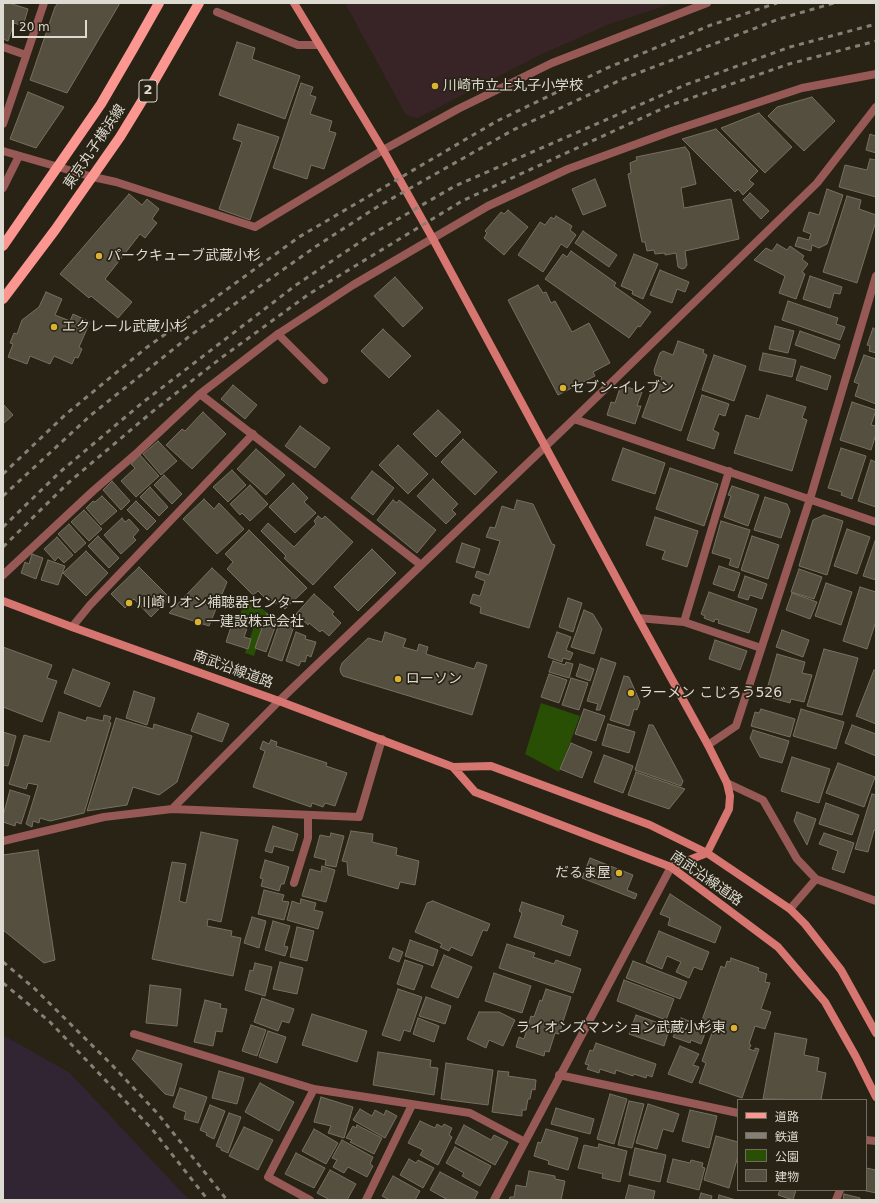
<!DOCTYPE html>
<html>
<head>
<meta charset="utf-8">
<style>
  body { margin:0 }
  #map { position:relative; width:879px; height:1203px; overflow:hidden; background:#282315; font-family:"DejaVu Sans","Noto Sans JP",sans-serif }
  canvas { display:block }
  .frame { position:absolute; inset:0; border:4px solid #dddad1; pointer-events:none }
  .legend { position:absolute; left:737px; top:1099px; width:130px; height:92px; box-sizing:border-box; background:#282315; border:1px solid #706c60; margin:0; padding:5px 7px; list-style:none; font-size:12px; color:#dddad1 }
  .legend li { display:flex; align-items:center; gap:8px; height:20px }
  .legend b { width:20px; border:1px solid #706c60 }
  .scale { position:absolute; left:12px; top:20px; width:75px; height:18px; box-sizing:border-box; border:2px solid #dddad1; border-top:0; padding-left:5px; font-size:12px; line-height:14px; white-space:nowrap; color:#dddad1; -webkit-text-stroke:3px #282315; paint-order:stroke }
</style>
</head>
<body>
<div id="map">
<canvas width="879" height="1203"></canvas>
<div class="frame"></div>
<ul class="legend">
<li><b style="height:5px;background:#fb9690"></b>道路</li>
<li><b style="height:5px;background:#848075"></b>鉄道</li>
<li><b style="height:11px;background:#284f03"></b>公園</li>
<li><b style="height:11px;background:#544f3f"></b>建物</li>
</ul>
<div class="scale">20 m</div>
</div>
<script>
const ctx = document.querySelector('canvas').getContext('2d');
ctx.lineJoin = 'round';
function paint(path, color) { ctx.fillStyle = color; ctx.fill(path, 'evenodd'); }
const toPath = rows => new Path2D(rows.map(r => 'M' + r).join(''));
function strokePath(path, color, width, dash) { ctx.strokeStyle = color; ctx.lineWidth = width; ctx.lineCap = dash ? 'butt' : 'round'; ctx.setLineDash(dash || []); ctx.stroke(path); }
function label(font, color, halo, rows, align = 'center') {
  ctx.font = font + ' "DejaVu Sans","Noto Sans JP",sans-serif'; ctx.lineWidth = 3.5; ctx.setLineDash([]); ctx.textBaseline = 'middle'; ctx.strokeStyle = halo; ctx.fillStyle = color; for (const [text, x, y, turn = 0] of rows) {
    ctx.save(); ctx.translate(x, y); ctx.rotate((+turn || 0) * Math.PI / 180); ctx.textAlign = isNaN(turn) ? turn : align; if (halo) ctx.strokeText(text, 0, 0); ctx.fillText(text, 0, 0); ctx.restore();
  }
}
const industrial = toPath([
  [3,1035,70,1073,189,1200,3,1200]
]);
const education = toPath([
  [345,3,673,3,607,25,538,56,418,118,406,115]
]);
const green = toPath([
  [246,597,268,613,254,656,245,653,254,626,238,620],
  [541,703,580,716,559,772,525,754]
]);
const building = toPath([
  [3,3,9,3,28,9,23,26,14,23,8,41,3,39,3,3],
  [58,3,120,3,67,93,30,80,55,7,58,3],
  [237,42,255,48,252,59,300,76,285,119,219,95,237,42],
  [301,83,313,87,310,95,316,97,310,114,332,121,329,131,336,133,324,169,311,165,307,179,273,168,301,83],
  [28,92,64,107,36,148,10,139,28,92],
  [812,97,835,121,804,151,768,116,777,107,812,97],
  [759,113,792,147,765,173,721,128,759,113],
  [238,124,279,137,250,220,219,209,242,142,233,139,238,124],
  [716,129,758,171,749,180,754,184,743,195,738,189,735,192,682,139,716,129],
  [876,131,876,153,866,150,870,134,875,136,876,131],
  [685,147,689,152,696,184,681,188,684,208,731,199,739,239,685,251,687,265,685,268,682,269,678,267,676,253,665,255,665,253,655,254,654,250,647,251,645,242,642,242,628,174,631,173,630,163,637,160,636,157,685,147],
  [870,159,876,160,876,197,839,187,845,165,867,170,870,159],
  [595,179,606,206,583,215,572,189,595,179],
  [827,189,843,195,827,244,819,248,812,245,811,251,795,246,798,237,809,240,811,234,803,231,809,212,819,215,827,189],
  [750,193,769,211,761,219,743,200,750,193],
  [129,194,142,205,147,199,159,209,152,219,157,223,145,238,140,234,105,279,132,302,118,318,91,296,89,298,60,274,129,194],
  [847,196,861,200,859,209,876,215,876,221,857,283,823,272,847,196],
  [508,210,528,227,504,255,484,238,487,233,485,231,501,212,504,214,508,210],
  [556,216,572,226,570,230,576,235,567,248,561,244,543,272,518,255,540,222,545,225,551,217,554,219,556,216],
  [583,231,617,255,609,267,575,243,583,231],
  [777,244,787,250,790,246,804,256,802,259,808,264,802,272,805,274,796,299,779,293,785,276,754,260,766,248,772,251,777,244],
  [571,251,616,283,614,286,651,312,640,327,638,326,629,338,545,279,563,254,567,257,571,251],
  [634,254,658,264,643,299,632,294,633,291,621,286,634,254],
  [660,270,689,282,685,292,677,289,672,303,650,295,660,270],
  [810,276,842,287,840,294,834,293,830,308,803,299,810,276],
  [395,277,423,308,403,327,374,296,395,277],
  [538,285,543,293,546,292,551,303,555,301,572,332,589,323,610,363,593,372,595,376,558,395,508,300,538,285],
  [46,292,62,299,55,315,70,321,73,314,90,322,79,347,82,349,78,358,75,357,72,364,54,356,50,364,30,356,27,364,8,357,13,344,10,343,14,333,17,334,22,320,39,307,46,292],
  [788,301,838,318,836,324,845,327,840,340,782,320,788,301],
  [775,326,794,331,788,353,769,349,775,326],
  [873,328,876,330,876,353,869,351,870,346,867,345,873,328],
  [383,329,411,356,389,378,361,351,383,329],
  [800,331,840,345,835,359,795,345,800,331],
  [678,341,704,350,703,353,707,355,681,431,642,417,655,381,660,382,662,377,655,375,654,370,660,353,663,351,673,355,678,341],
  [763,353,796,360,792,377,759,370,763,353],
  [714,355,746,366,734,401,702,390,714,355],
  [864,355,876,359,876,404,855,396,859,384,854,382,864,355],
  [801,366,831,376,827,390,796,380,801,366],
  [233,385,257,405,245,419,221,399,233,385],
  [621,385,642,392,637,406,641,406,635,424,607,415,611,402,615,403,621,385],
  [702,395,729,404,725,416,719,414,713,430,719,433,714,449,687,440,702,395],
  [767,395,806,407,802,418,807,420,792,471,734,453,746,415,759,419,767,395],
  [852,402,876,410,871,425,876,426,876,434,871,450,840,440,852,402],
  [3,404,13,415,3,424,3,404],
  [438,410,461,432,436,457,413,434,438,410],
  [203,412,226,434,192,469,166,445,182,429,185,431,203,412],
  [300,426,330,448,315,468,285,446,300,426],
  [463,439,497,472,475,495,441,462,463,439],
  [158,441,177,461,161,475,143,454,158,441],
  [398,445,428,474,408,494,379,465,398,445],
  [623,448,665,463,655,494,612,480,623,448],
  [841,448,866,456,852,499,841,495,842,492,828,488,841,448],
  [256,449,285,475,266,495,237,469,256,449],
  [140,455,159,476,136,497,121,481,135,468,131,464,140,455],
  [871,460,876,462,876,507,858,501,871,460],
  [670,468,718,484,704,526,656,509,670,468],
  [232,470,246,485,228,502,213,487,232,470],
  [372,471,394,488,373,515,351,498,372,471],
  [164,475,182,494,172,504,154,485,164,475],
  [433,479,458,504,452,510,456,514,446,524,417,496,433,479],
  [112,481,130,501,121,510,103,490,112,481],
  [293,483,308,498,304,502,316,513,295,533,269,507,293,483],
  [250,485,268,504,250,521,242,513,240,515,230,504,250,485],
  [732,486,759,495,748,526,724,517,731,496,728,495,732,486],
  [150,487,168,507,159,516,140,497,150,487],
  [102,496,117,511,101,525,86,508,93,501,95,502,102,496],
  [765,497,787,504,790,511,781,538,754,530,765,497],
  [204,499,214,509,219,503,244,529,217,554,183,519,204,499],
  [393,500,397,503,399,500,436,530,417,553,377,520,393,500],
  [517,500,533,504,552,544,555,545,529,628,480,613,481,607,470,603,473,594,480,596,485,581,475,577,477,571,489,575,500,541,486,537,490,527,495,528,502,506,514,510,517,500],
  [136,501,156,521,147,530,127,510,136,501],
  [84,510,102,529,89,541,71,522,84,510],
  [824,515,843,521,827,575,799,566,813,520,824,515],
  [318,516,322,519,325,516,353,542,313,585,284,558,286,556,261,531,268,523,294,547,316,524,314,521,318,516],
  [655,517,698,531,687,567,662,559,665,551,646,545,655,517],
  [122,518,125,522,129,519,139,530,133,537,136,540,121,554,104,535,122,518],
  [721,521,750,530,738,568,729,565,731,559,712,553,721,521],
  [69,524,86,543,75,553,58,534,69,524],
  [847,529,870,537,857,574,834,566,847,529],
  [249,530,307,588,285,609,278,602,275,604,269,598,267,600,258,591,253,595,227,569,233,562,225,554,249,530],
  [98,536,119,558,109,568,88,546,98,536],
  [752,536,779,545,768,579,741,570,752,536],
  [57,537,73,555,64,563,58,557,55,561,44,549,57,537],
  [875,541,876,541,876,580,863,576,875,541],
  [462,543,480,549,474,568,456,562,462,543],
  [372,549,396,573,358,611,334,587,372,549],
  [86,551,108,573,86,596,63,573,86,551],
  [32,554,43,558,36,579,21,573,25,562,29,564,32,554],
  [48,560,65,566,58,585,41,580,48,560],
  [719,566,740,573,734,591,713,584,719,566],
  [139,567,170,598,151,617,134,599,125,608,111,594,139,567],
  [212,568,227,582,209,626,169,613,212,568],
  [799,569,822,577,814,599,791,592,799,569],
  [745,576,767,584,762,599,750,595,748,600,738,597,745,576],
  [826,583,852,592,841,625,815,616,826,583],
  [860,587,876,592,876,621,867,649,843,641,860,587],
  [709,592,757,609,749,633,718,623,719,620,715,619,714,622,704,618,705,616,701,614,709,592],
  [792,593,817,602,810,619,786,610,792,593],
  [314,594,334,612,332,614,341,623,329,636,322,630,320,632,309,623,308,625,296,614,314,594],
  [568,598,582,603,573,632,559,627,568,598],
  [584,610,593,614,602,629,594,654,571,647,584,610],
  [267,614,278,619,266,652,255,648,267,614],
  [234,618,249,623,244,637,251,639,248,649,226,642,234,618],
  [280,621,294,626,282,661,268,656,280,621],
  [782,630,809,640,803,657,776,647,782,630],
  [296,632,306,636,305,639,316,642,311,657,307,655,305,662,301,661,299,666,286,661,296,632],
  [385,632,406,639,403,647,417,651,419,644,428,647,426,654,474,669,477,662,487,665,472,715,343,676,341,673,340,669,342,663,368,638,382,642,385,632],
  [557,632,571,637,566,650,573,653,570,660,563,658,562,662,548,657,557,632],
  [715,640,747,651,740,670,709,659,715,640],
  [3,647,52,665,47,678,57,681,42,722,3,707,3,647],
  [824,649,858,658,842,715,807,706,824,649],
  [777,654,805,662,802,673,812,675,804,702,791,699,790,703,765,696,777,654],
  [601,658,616,663,600,710,596,710,598,704,587,701,601,658],
  [553,661,565,665,566,662,573,664,569,678,549,672,553,661],
  [580,664,594,669,590,681,576,676,580,664],
  [73,669,110,683,100,707,64,693,73,669],
  [874,670,876,671,876,724,856,716,874,670],
  [549,674,567,680,559,703,541,697,549,674],
  [624,676,629,677,640,702,637,710,634,709,629,726,610,720,624,676],
  [571,678,588,683,579,710,562,705,571,678],
  [134,691,155,698,147,725,126,718,134,691],
  [584,709,605,716,596,741,575,734,584,709],
  [761,709,795,719,790,737,751,726,755,712,759,713,761,709],
  [801,709,844,722,836,749,793,736,801,709],
  [59,712,86,721,87,717,103,721,104,715,111,717,109,722,111,723,84,813,50,821,40,818,39,823,33,821,32,827,26,824,38,785,28,783,26,789,9,784,24,735,50,742,59,712],
  [198,713,229,724,222,742,191,731,198,713],
  [116,718,153,729,154,724,192,736,177,782,159,795,133,787,127,805,87,811,116,718],
  [608,724,635,732,629,753,602,745,608,724],
  [649,725,653,725,683,781,681,786,635,770,649,725],
  [852,725,876,734,876,756,845,743,852,725],
  [753,730,789,741,782,763,760,757,750,738,753,730],
  [3,732,16,736,8,766,3,765,3,732],
  [271,740,277,742,276,746,327,763,326,766,347,773,335,806,325,803,323,807,312,803,311,807,253,787,265,751,260,749,263,741,269,744,271,740],
  [571,743,592,752,582,778,560,769,571,743],
  [604,755,633,766,623,793,594,782,604,755],
  [792,757,830,769,819,803,781,791,792,757],
  [838,763,875,777,864,807,826,793,838,763],
  [636,772,685,789,669,809,628,795,636,772],
  [10,790,30,796,21,824,16,822,15,826,3,822,3,816,10,790],
  [872,794,876,795,876,831,874,830,868,852,855,849,872,794],
  [826,803,859,815,852,835,819,824,826,803],
  [797,812,816,819,807,845,794,821,797,812],
  [273,826,298,834,293,851,274,846,272,853,265,851,273,826],
  [351,831,373,834,372,842,397,848,396,855,419,861,415,885,400,882,398,889,348,875,347,862,342,861,351,831],
  [201,832,238,840,221,922,208,919,207,926,232,931,231,936,241,938,233,976,152,959,172,862,186,864,179,901,186,903,201,832],
  [331,833,344,836,336,867,325,865,326,860,314,857,320,835,330,837,331,833],
  [824,833,854,843,844,873,832,869,838,851,819,844,824,833],
  [38,850,55,960,44,963,3,930,3,855,38,850],
  [590,858,633,875,627,890,637,894,635,899,582,878,590,858],
  [265,860,289,867,284,884,281,884,279,891,261,886,263,879,260,878,265,860],
  [322,866,335,870,326,902,302,896,310,869,321,872,322,866],
  [264,890,284,895,282,901,289,902,284,920,258,914,264,890],
  [670,894,721,927,715,943,668,925,670,918,660,914,670,894],
  [301,899,316,903,314,910,323,912,318,929,287,920,292,901,300,904,301,899],
  [433,901,490,924,487,931,483,930,472,956,451,947,449,951,440,947,442,944,415,932,427,903,433,901],
  [522,902,564,916,561,925,578,931,570,956,514,937,522,913,519,911,522,902],
  [252,917,266,921,259,948,244,943,252,917],
  [273,921,290,926,284,946,288,947,285,956,265,950,273,921],
  [297,927,314,931,307,961,290,957,297,927],
  [659,931,709,952,702,970,694,967,689,978,676,972,681,962,667,956,662,969,646,962,659,931],
  [410,940,438,950,433,966,405,956,410,940],
  [507,944,535,953,533,957,554,964,556,960,581,969,573,993,499,968,507,944],
  [393,948,403,952,399,962,389,958,393,948],
  [444,955,472,967,458,998,431,987,444,955],
  [731,958,759,968,758,971,767,974,765,982,770,983,761,1009,771,1012,765,1029,755,1026,749,1044,751,1045,749,1049,755,1051,755,1048,759,1049,742,1098,699,1083,706,1063,702,1061,714,1027,701,1023,721,966,725,968,727,961,730,962,731,958],
  [405,960,423,966,414,990,397,984,405,960],
  [633,961,687,982,680,999,626,978,633,961],
  [280,962,303,968,297,994,273,989,280,962],
  [255,963,272,967,265,996,245,990,250,970,253,971,255,963],
  [494,973,531,986,522,1013,485,1001,494,973],
  [624,980,674,999,666,1020,617,1001,624,980],
  [150,985,181,989,177,1026,146,1023,150,985],
  [398,989,422,997,410,1032,404,1030,400,1041,382,1035,398,989],
  [546,989,571,997,559,1034,555,1033,549,1052,545,1051,544,1056,516,1047,519,1037,524,1039,531,1016,534,1017,540,1000,542,1001,546,989],
  [426,997,451,1006,445,1024,419,1016,426,997],
  [262,998,294,1009,289,1023,282,1021,278,1031,254,1022,262,998],
  [205,1000,221,1004,220,1008,227,1009,222,1032,216,1031,213,1046,194,1042,205,1000],
  [479,1012,499,1012,515,1020,503,1046,489,1040,486,1048,467,1039,479,1012],
  [312,1014,367,1031,357,1062,302,1045,312,1014],
  [636,1015,670,1027,664,1046,629,1034,636,1015],
  [418,1018,439,1026,434,1042,413,1034,418,1018],
  [681,1018,707,1028,701,1044,691,1040,690,1043,673,1037,681,1018],
  [251,1025,266,1030,257,1056,242,1051,251,1025],
  [268,1031,286,1037,277,1063,259,1057,268,1031],
  [775,1033,807,1039,804,1055,819,1058,817,1071,826,1073,821,1100,763,1099,775,1033],
  [596,1043,656,1064,652,1077,647,1075,646,1078,634,1074,633,1076,616,1070,615,1074,600,1069,599,1073,587,1069,589,1065,585,1064,590,1050,593,1051,596,1043],
  [680,1046,699,1054,693,1065,699,1067,692,1083,668,1074,680,1046],
  [137,1050,182,1064,173,1096,165,1094,132,1059,137,1050],
  [378,1052,431,1060,430,1067,438,1068,434,1095,373,1085,378,1052],
  [446,1063,493,1070,488,1105,441,1099,446,1063],
  [219,1071,244,1078,237,1104,212,1098,219,1071],
  [498,1071,509,1072,508,1076,536,1080,535,1090,532,1089,530,1099,528,1099,526,1110,522,1110,522,1116,492,1112,498,1071],
  [260,1083,294,1102,279,1131,245,1112,260,1083],
  [180,1088,207,1097,198,1123,184,1119,186,1112,173,1107,180,1088],
  [610,1094,627,1099,614,1144,597,1139,610,1094],
  [321,1097,353,1107,344,1138,328,1133,331,1126,314,1122,321,1097],
  [629,1101,644,1104,632,1148,618,1145,629,1101],
  [648,1104,679,1114,673,1132,663,1129,657,1149,636,1143,648,1104],
  [210,1105,225,1111,214,1139,206,1135,207,1133,200,1130,210,1105],
  [556,1108,594,1119,590,1134,551,1124,556,1108],
  [360,1109,372,1116,375,1110,384,1115,386,1110,397,1116,385,1138,353,1120,360,1109],
  [690,1110,717,1116,709,1148,682,1141,690,1110],
  [229,1113,241,1117,228,1153,221,1150,221,1148,216,1146,229,1113],
  [420,1121,435,1128,437,1124,442,1127,444,1124,452,1128,449,1135,452,1137,438,1165,420,1155,423,1150,408,1143,420,1121],
  [357,1125,382,1138,374,1154,350,1142,352,1140,346,1138,353,1126,356,1128,357,1125],
  [464,1125,491,1140,494,1135,508,1142,495,1165,455,1143,464,1125],
  [244,1127,273,1140,258,1170,229,1156,244,1127],
  [314,1129,338,1143,326,1164,302,1151,314,1129],
  [546,1129,578,1138,568,1170,548,1164,549,1161,534,1156,538,1142,541,1143,546,1129],
  [716,1136,738,1142,738,1156,729,1188,704,1180,716,1136],
  [342,1140,373,1157,370,1164,373,1166,367,1177,348,1167,344,1173,333,1167,337,1160,332,1158,342,1140],
  [599,1144,627,1151,620,1182,602,1178,603,1174,578,1168,584,1145,598,1148,599,1144],
  [455,1147,491,1166,480,1186,462,1176,464,1173,446,1163,455,1147],
  [635,1148,666,1155,660,1182,629,1175,635,1148],
  [296,1153,325,1168,314,1188,285,1174,296,1153],
  [409,1159,416,1163,418,1160,434,1168,423,1188,400,1175,409,1159],
  [673,1159,690,1163,691,1160,703,1163,702,1167,705,1168,699,1190,667,1182,673,1159],
  [866,1168,876,1170,876,1193,862,1190,866,1190,866,1168],
  [330,1170,356,1184,347,1200,330,1200,317,1193,330,1170],
  [529,1171,555,1176,555,1179,565,1181,561,1200,509,1200,510,1197,514,1197,516,1185,526,1187,529,1171],
  [440,1172,478,1192,474,1200,448,1200,430,1190,440,1172],
  [393,1176,420,1191,415,1200,390,1200,382,1196,393,1176],
  [629,1185,655,1191,653,1200,625,1200,629,1185],
  [780,1190,796,1190,793,1200,778,1195,780,1190],
  [701,1193,712,1196,711,1200,699,1200,701,1193],
  [844,1194,860,1198,860,1200,843,1200,844,1194],
  [719,1195,736,1200,718,1200,719,1195]
]);
const lane = toPath([
  [217,12,298,45,319,45],
  [278,334,324,380],
  [638,618,684,622,761,648],
  [684,622,729,471],
  [294,883,308,838,308,815],
  [836,1200,840,1190]
]);
const street = toPath([
  [3,47,26,55],
  [3,124,44,3],
  [3,151,93,177,116,182,255,227,383,150,458,109,552,63,707,3],
  [3,188,19,156],
  [200,394,421,565],
  [574,419,876,522],
  [3,575,93,491,138,452,200,394,278,334,353,285,488,206,568,169,672,131,802,88,876,74],
  [72,627,90,605,253,434],
  [708,745,736,726,810,499,876,276],
  [727,783,763,800,797,859,816,879,876,901],
  [172,809,279,701,574,419,817,183,876,107],
  [3,841,104,817,172,809,359,817,382,739],
  [790,909,816,879],
  [134,1034,314,1089,470,1113,525,1142],
  [559,1075,738,1113],
  [866,1140,876,1141],
  [310,1200,268,1177,314,1089],
  [366,1200,412,1105],
  [494,1200,671,867]
]);
const secondary = toPath([
  [294,3,383,150,433,239,638,618,708,745,727,783,730,796,729,809,707,853,671,867],
  [3,601,72,627,279,701,453,767,491,766,650,825,707,853,790,909,805,924,841,970,876,1033],
  [453,767,475,792,671,867,778,947,825,1002,856,1057,876,1097]
]);
const primary = toPath([
  [3,246,101,104,133,49,159,3],
  [3,299,55,230,120,137,153,83,199,3]
]);
const rail = toPath([
  [3,474,65,415,146,348,299,237,497,121,607,68,711,25,777,3],
  [3,496,91,415,191,335,315,247,377,207,513,130,625,78,779,19,834,3],
  [3,527,60,472,142,403,296,285,372,234,455,186,685,85,790,47,876,24],
  [3,547,68,483,152,412,221,358,309,294,462,201,668,106,789,64,876,41],
  [3,962,34,988,112,1065,158,1114,227,1200],
  [3,983,50,1022,152,1129,208,1200]
]);
const markers = [
  [435,86,4,"#dab333"],
  [99,256,4,"#dab333"],
  [54,327,4,"#dab333"],
  [563,388,4,"#dab333"],
  [129,603,4,"#dab333"],
  [198,622,4,"#dab333"],
  [398,679,4,"#dab333"],
  [631,693,4,"#dab333"],
  [619,873,4,"#dab333"],
  [734,1028,4,"#dab333"]
];
const shields = [
  [148,91,18]
];
const shieldNames = [
  ["2",148,91]
];
const poiNames = [
  ["川崎市立上丸子小学校",443,86],
  ["パークキューブ武蔵小杉",107,256],
  ["エクレール武蔵小杉",62,327],
  ["セブン-イレブン",571,388],
  ["川崎リオン補聴器センター",137,603],
  ["一建設株式会社",206,622],
  ["ローソン",406,679],
  ["ラーメン こじろう526",639,693],
  ["だるま屋",611,873,"right"],
  ["ライオンズマンション武蔵小杉東",726,1028,"right"]
];
const streetNames = [
  ["東京丸子横浜線",95,147,-56],
  ["南武沿線道路",233,670,20],
  ["南武沿線道路",706,879,35]
];
paint(industrial, '#322533');
paint(education, '#382426');
paint(green, '#284f03');
paint(building, '#544f3f');
strokePath(building, '#767060', 1);
strokePath(lane, '#965955', 8);
strokePath(street, '#965955', 8);
strokePath(secondary, '#d77671', 8);
strokePath(primary, '#fb9690', 10);
strokePath(rail, '#848075', 3, [5, 5]);
for (const [x, y, r, color] of markers) { const dot = new Path2D(); dot.arc(x, y, r, 0, 2 * Math.PI); ctx.fillStyle = color; ctx.fill(dot); strokePath(dot, '#282315', 1.5); }
for (const [x, y, w] of shields) { const box = new Path2D(); box.roundRect(x - w / 2, y - 11, w, 22, 3); ctx.fillStyle = '#282315'; ctx.fill(box); strokePath(box, '#dddad1', 1); }
label('bold 13px', '#dddad1', null, shieldNames);
label('14px', '#dddad1', '#282315', poiNames, 'left');
label('14px', '#dddad1', '#282315', streetNames);
</script>
</body>
</html>
